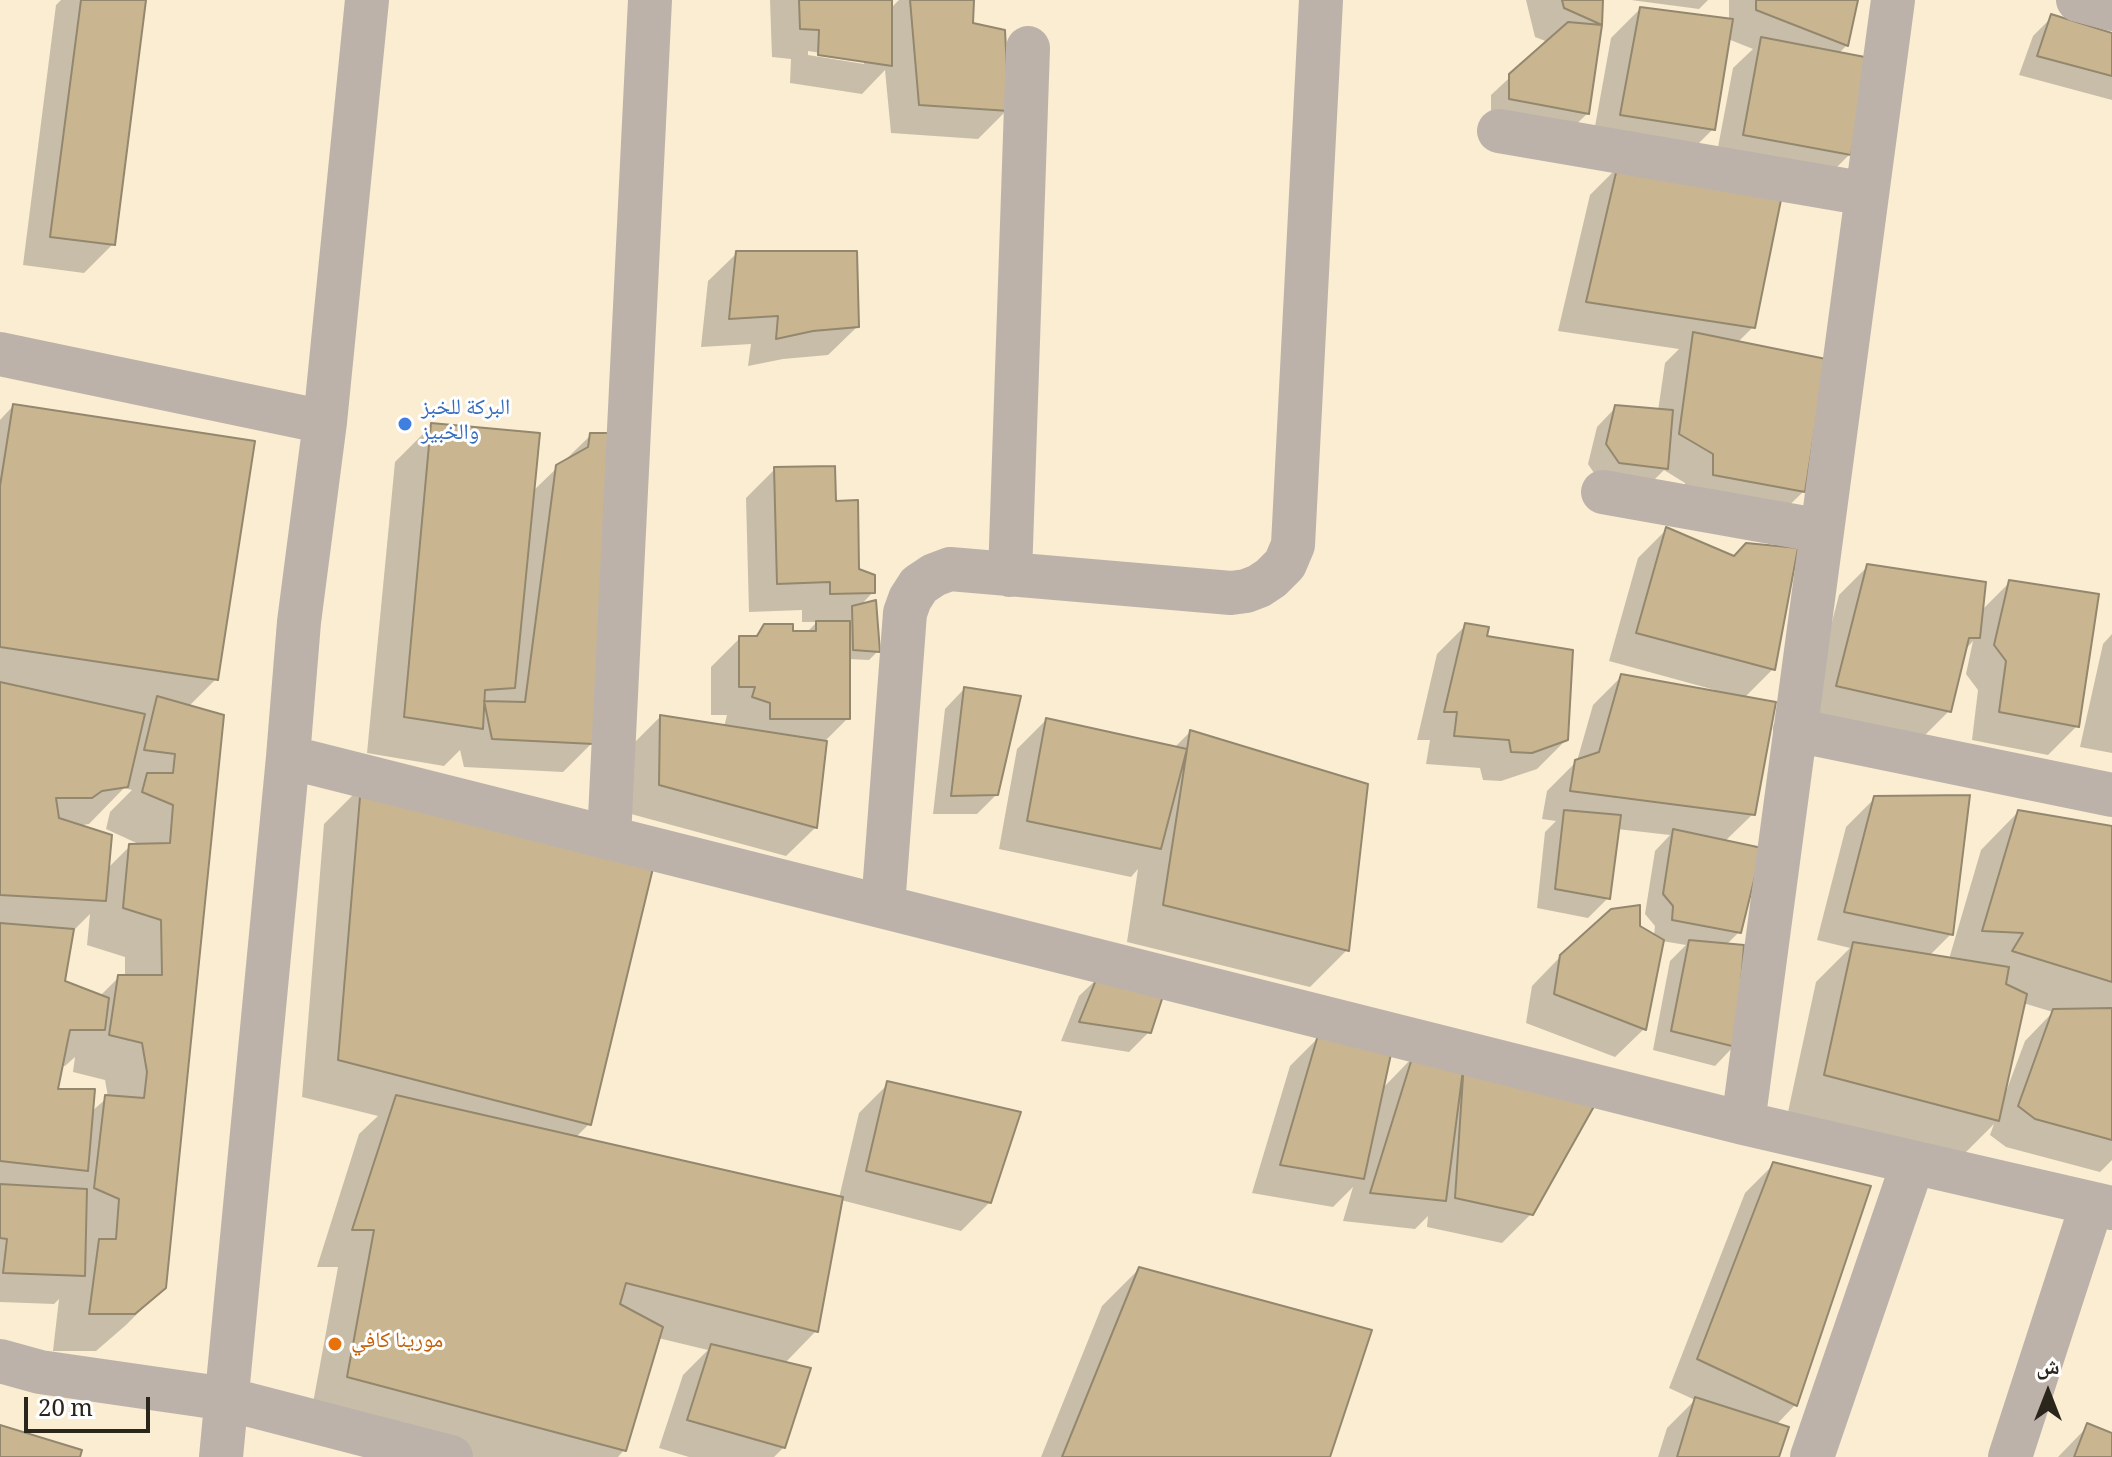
<!DOCTYPE html>
<html>
<head>
<meta charset="utf-8">
<style>
  body { margin:0 }
  #map { position:relative; width:2112px; height:1457px; overflow:hidden; background:#faedd2; font-family:Georgia,"Noto Naskh Arabic",serif }
  canvas { display:block }
  .north { position:absolute; left:2008px; top:1353px; width:80px; height:80px; -webkit-text-stroke:6px #fff; paint-order:stroke; rotate:0deg; font-size:22px; font-weight:700; line-height:32px; text-align:center; color:#2b261c }
  .north::after { content:''; display:block; margin:auto; width:28px; height:36px; background:#2b261c; clip-path:polygon(50% 0,100% 100%,50% 72%,0 100%) }
  .scale { position:absolute; left:24px; top:1397px; width:126px; height:36px; box-sizing:border-box; border:4px solid #2b261c; border-top:0; padding-left:10px; font-size:24px; line-height:28px; white-space:nowrap; color:#2b261c; -webkit-text-stroke:6px #fff; paint-order:stroke }
</style>
</head>
<body>
<div id="map">
<canvas width="2112" height="1457"></canvas>
<div class="north">ش</div>
<div class="scale">20 m</div>
</div>
<script>
const ctx = document.querySelector('canvas').getContext('2d');
ctx.lineJoin = 'round';
function paint(path, color) { ctx.fillStyle = color; ctx.fill(path, 'evenodd'); }
const toPath = rows => new Path2D(rows.map(r => 'M' + r).join(''));
function strokePath(path, color, width, dash) { ctx.strokeStyle = color; ctx.lineWidth = width; ctx.lineCap = dash ? 'butt' : 'round'; ctx.setLineDash(dash || []); ctx.stroke(path); }
function label(font, color, halo, rows, align = 'center') {
  ctx.font = font + ' Georgia,"Noto Naskh Arabic",serif'; ctx.lineWidth = 6; ctx.setLineDash([]); ctx.textBaseline = 'middle'; ctx.strokeStyle = halo; ctx.fillStyle = color; for (const [text, x, y, turn = 0] of rows) {
    ctx.save(); ctx.translate(x, y); ctx.rotate((+turn || 0) * Math.PI / 180); ctx.textAlign = isNaN(turn) ? turn : align; if (halo) ctx.strokeText(text, 0, 0); ctx.fillText(text, 0, 0); ctx.restore();
  }
}
const shadow = toPath([
  [61,0,144,0,113,244,84,273,23,265,56,5],
  [770,0,890,0,890,9,899,0,972,0,971,24,1007,110,978,139,891,133,885,70,862,94,790,83,791,59,772,57],
  [808,51,864,60,864,64,808,55],
  [1526,0,1601,0,1600,25,1588,113,1568,132,1491,118,1491,95,1548,42,1535,37],
  [1631,0,1708,0,1699,9],
  [1729,0,1856,0,1847,45,1838,54,1850,154,1821,183,1715,163,1733,68,1753,49,1728,39,1713,129,1684,158,1592,143,1611,38,1640,9,1729,20],
  [2052,17,2112,35,2112,100,2019,75,2033,36],
  [1619,166,1753,327,1737,343,1804,491,1775,519,1685,503,1685,483,1664,470,1647,487,1600,482,1588,464,1597,427,1616,407,1658,411,1665,363,1679,349,1558,331,1590,195],
  [737,253,857,327,828,355,783,359,748,366,751,344,701,347,708,281],
  [13,406,216,679,188,707,164,1287,126,1325,96,1351,53,1351,59,1299,54,1304,0,1302,0,420],
  [124,788,132,790,110,812,106,829,143,846,130,846,107,869,77,826,89,824],
  [90,914,87,945,125,957,125,977,119,977,100,996,63,982,71,933],
  [75,1057,73,1072,105,1080,108,1097,91,1112,56,1091,61,1066,65,1066],
  [432,425,532,492,591,435,592,743,563,772,464,767,460,750,444,766,367,753,395,462],
  [775,469,834,503,857,570,873,592,860,606,878,651,869,660,848,659,848,718,825,741,815,828,786,856,631,814,632,745,660,717,724,727,727,715,711,715,711,667,740,638,753,638,765,626,791,633,806,633,817,622,802,622,802,610,749,612,746,498],
  [1667,529,1773,669,1744,698,1753,814,1724,842,1739,932,1726,945,1734,1046,1715,1066,1653,1050,1670,961,1686,945,1662,941,1644,1029,1615,1057,1526,1023,1532,986,1561,956,1638,927,1654,936,1655,926,1645,914,1655,851,1670,835,1617,829,1608,898,1588,918,1537,908,1545,832,1556,821,1542,819,1547,791,1577,761,1593,705,1622,676,1715,693,1715,690,1609,661,1638,558],
  [1868,566,1981,611,2010,582,2077,726,2048,755,1972,740,1978,690,1966,674,1973,641,1964,651,1949,711,1920,740,1808,714,1839,595],
  [1466,625,1485,638,1566,740,1537,769,1501,781,1483,780,1480,768,1426,764,1430,740,1417,740,1437,654],
  [2112,634,2112,753,2080,747,2103,644],
  [964,689,997,794,977,814,933,814,945,709],
  [1046,720,1174,748,1190,732,1347,950,1310,987,1127,942,1138,869,1131,877,999,849,1017,749],
  [361,787,589,1124,575,1138,839,1198,859,1113,888,1084,990,1202,961,1231,841,1200,816,1331,784,1364,784,1447,774,1457,689,1457,659,1448,683,1375,708,1350,658,1338,624,1450,618,1457,473,1457,311,1414,338,1267,317,1267,359,1134,378,1116,302,1097,324,824],
  [1875,798,1951,934,1929,956,1949,959,1981,850,2018,812,2112,828,2112,1160,2100,1172,2006,1147,1990,1135,1994,1124,1960,1158,1788,1112,1816,982,1850,948,1817,940,1846,827],
  [2023,1003,2053,1012,2025,1041,2007,1089,2005,1088],
  [1099,977,1149,1032,1129,1052,1061,1041,1079,996],
  [1319,1037,1382,1089,1413,1057,1464,1063,1531,1214,1502,1243,1427,1227,1428,1216,1415,1229,1343,1221,1353,1187,1333,1207,1252,1193,1290,1066],
  [1774,1164,1869,1188,1795,1405,1776,1425,1777,1457,1658,1457,1667,1428,1695,1400,1669,1388,1745,1193],
  [1139,1269,1328,1457,1041,1457,1102,1306],
  [2088,1426,2112,1435,2112,1457,2058,1457]
]);
const building = toPath([
  [81,0,146,0,115,245,50,237,81,0],
  [799,0,892,0,892,66,818,55,819,30,800,29,799,0],
  [910,0,974,0,973,23,1005,30,1009,111,919,105,910,0],
  [1562,0,1603,0,1602,25,1564,8,1562,0],
  [1756,0,1858,0,1848,46,1756,10,1756,0],
  [1640,7,1733,19,1715,130,1620,115,1640,7],
  [2051,14,2112,33,2112,76,2037,56,2051,14],
  [1568,22,1602,25,1589,114,1509,99,1509,74,1568,22],
  [1761,37,1870,58,1851,155,1743,135,1761,37],
  [1618,164,1782,195,1755,328,1586,302,1618,164],
  [736,251,857,251,859,327,813,331,776,339,778,316,729,319,736,251],
  [1693,332,1826,359,1805,492,1713,475,1713,454,1679,434,1693,332],
  [13,404,255,441,218,680,0,647,0,486,13,404],
  [1615,405,1673,410,1668,469,1619,463,1606,444,1615,405],
  [431,423,540,433,515,688,485,690,483,729,404,717,431,423],
  [590,433,626,433,594,744,492,739,484,701,525,702,556,465,588,447,590,433],
  [835,466,836,501,858,500,859,569,875,575,875,593,830,594,830,582,777,584,774,467,835,466],
  [1666,527,1734,556,1746,543,1798,548,1775,670,1636,633,1666,527],
  [1867,564,1986,582,1980,638,1969,638,1951,712,1836,686,1867,564],
  [2009,580,2099,594,2079,727,1999,712,2006,661,1994,645,2009,580],
  [876,600,880,652,853,650,852,606,876,600],
  [816,621,850,621,850,719,770,719,770,703,752,697,755,687,739,687,739,636,757,636,764,624,793,624,793,631,816,631,816,621],
  [1465,623,1489,627,1487,636,1573,650,1568,740,1532,753,1511,752,1509,740,1454,736,1457,712,1444,712,1465,623],
  [1621,674,1776,702,1755,815,1570,791,1575,760,1599,752,1621,674],
  [0,682,145,714,128,787,102,791,92,798,56,798,59,818,112,835,106,901,0,895,0,682],
  [964,687,1021,696,998,795,951,796,964,687],
  [157,696,224,715,166,1288,135,1314,89,1314,99,1239,116,1239,119,1199,94,1188,105,1095,144,1098,147,1072,142,1043,109,1035,118,975,162,975,161,920,123,908,129,844,170,843,173,805,142,792,147,773,173,773,175,754,144,750,157,696],
  [660,715,827,741,817,828,659,785,660,715],
  [1046,718,1187,749,1161,849,1027,821,1046,718],
  [1190,730,1368,784,1349,951,1163,905,1190,730],
  [361,785,654,864,591,1125,338,1060,361,785],
  [1970,795,1953,935,1844,912,1874,796,1970,795],
  [1564,810,1621,815,1610,899,1555,889,1564,810],
  [2018,810,2112,826,2112,982,2012,951,2023,933,1982,931,2018,810],
  [1673,829,1762,848,1741,933,1672,920,1673,906,1663,894,1673,829],
  [1640,905,1640,926,1664,940,1646,1030,1554,994,1560,955,1611,909,1640,905],
  [0,923,74,929,65,981,109,998,105,1030,70,1030,58,1089,95,1089,88,1171,0,1161,0,923],
  [1689,940,1744,945,1736,1047,1671,1031,1689,940],
  [1853,942,2009,967,2006,984,2027,994,1999,1121,1824,1075,1853,942],
  [1098,975,1163,996,1151,1033,1079,1022,1098,975],
  [2112,1008,2112,1140,2035,1119,2018,1106,2053,1009,2112,1008],
  [1318,1035,1391,1054,1364,1179,1280,1165,1318,1035],
  [1413,1055,1463,1070,1446,1201,1370,1193,1413,1055],
  [1464,1061,1597,1101,1533,1215,1455,1198,1464,1061],
  [887,1081,1021,1112,991,1203,866,1171,887,1081],
  [396,1095,843,1197,818,1332,626,1283,620,1304,663,1327,626,1451,347,1377,374,1230,352,1230,396,1095],
  [1773,1162,1871,1186,1797,1406,1697,1359,1773,1162],
  [0,1184,87,1189,85,1276,3,1273,7,1239,0,1238,0,1184],
  [1139,1267,1372,1330,1330,1457,1062,1457,1139,1267],
  [711,1344,811,1368,785,1448,687,1420,711,1344],
  [1695,1397,1789,1427,1779,1457,1677,1457,1695,1397],
  [2087,1423,2112,1433,2112,1457,2074,1457,2087,1423],
  [0,1425,82,1450,80,1457,0,1457,0,1425]
]);
const minor = toPath([
  [2078,0,2112,9],
  [1499,131,1867,194],
  [0,354,325,422],
  [1603,492,1822,531],
  [1010,575,1028,48],
  [1795,730,2112,795],
  [288,757,1743,1123,2112,1208],
  [609,838,650,0],
  [883,906,905,613,910,599,919,585,934,575,950,569,1231,593,1246,591,1259,586,1271,578,1285,564,1293,545,1321,0],
  [1743,1123,1893,0],
  [0,1361,40,1372,227,1399,451,1457],
  [221,1457,288,757,299,622,325,422,367,0],
  [1812,1457,1913,1163],
  [2010,1457,2092,1204]
]);
const markers = [
  [405,424,8,"#3f7fe0"],
  [335,1344,8,"#e8710a"]
];
const shopNames = [
  ["البركة للخبز",421,411],
  ["والخبيز",421,436]
];
const foodNames = [
  ["مورينا كافي",351,1344]
];
paint(shadow, '#0003');
paint(building, '#c9b691');
strokePath(building, '#93876e', 2);
strokePath(minor, '#bcb2a9', 44);
for (const [x, y, r, color] of markers) { const dot = new Path2D(); dot.arc(x, y, r, 0, 2 * Math.PI); ctx.fillStyle = color; ctx.fill(dot); strokePath(dot, '#fff', 3); }
label('22px', '#366cbe', '#fff', shopNames, 'left');
label('22px', '#c56008', '#fff', foodNames, 'left');
</script>
</body>
</html>
